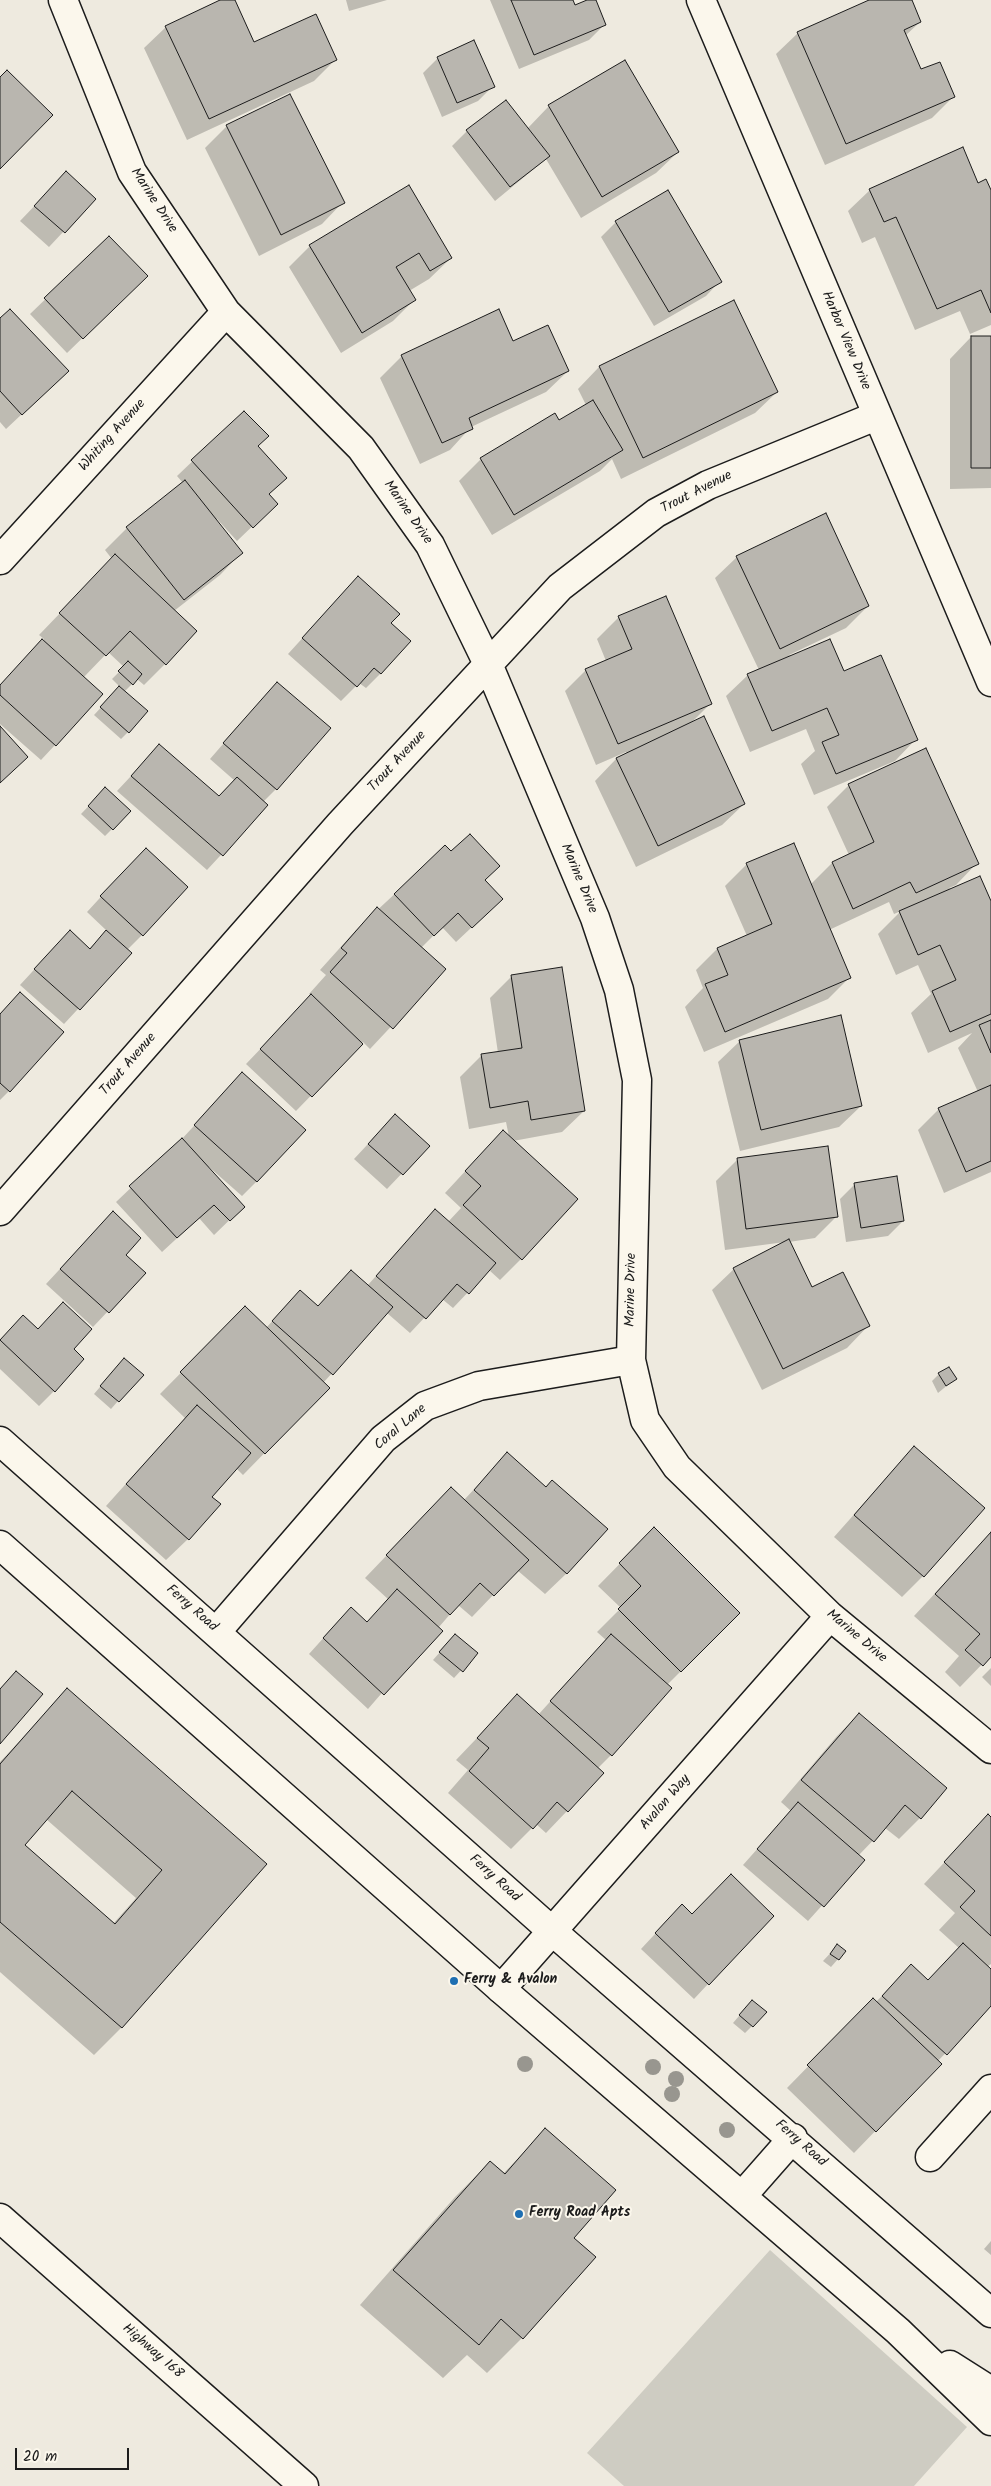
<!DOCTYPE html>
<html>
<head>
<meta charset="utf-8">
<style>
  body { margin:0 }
  #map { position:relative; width:991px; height:2486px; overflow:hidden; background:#eeeadf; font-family:Kalam,sans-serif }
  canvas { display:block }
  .scale { position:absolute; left:15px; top:2448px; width:114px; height:22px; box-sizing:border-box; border:2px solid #1c1c1c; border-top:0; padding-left:6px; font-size:15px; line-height:18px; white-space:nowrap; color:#1c1c1c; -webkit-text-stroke:4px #fbf7ec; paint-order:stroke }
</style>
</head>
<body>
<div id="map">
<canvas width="991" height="2486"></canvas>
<div class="scale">20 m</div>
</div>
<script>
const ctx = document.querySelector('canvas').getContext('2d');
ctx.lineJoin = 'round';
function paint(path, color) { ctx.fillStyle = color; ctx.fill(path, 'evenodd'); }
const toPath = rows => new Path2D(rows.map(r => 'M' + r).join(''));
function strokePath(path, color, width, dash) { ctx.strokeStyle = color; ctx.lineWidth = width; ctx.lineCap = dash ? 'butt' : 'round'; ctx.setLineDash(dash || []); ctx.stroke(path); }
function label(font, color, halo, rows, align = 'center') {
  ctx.font = font + ' Kalam,sans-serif'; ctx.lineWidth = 4; ctx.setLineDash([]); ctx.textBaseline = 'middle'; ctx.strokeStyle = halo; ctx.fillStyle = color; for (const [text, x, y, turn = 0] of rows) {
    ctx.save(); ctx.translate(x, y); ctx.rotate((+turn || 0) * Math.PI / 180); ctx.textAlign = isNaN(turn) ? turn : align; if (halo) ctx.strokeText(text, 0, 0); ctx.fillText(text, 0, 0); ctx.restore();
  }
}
const green = toPath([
  [770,2250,967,2427,914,2486,624,2486,587,2453]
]);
const shadow = toPath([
  [223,0,233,0,254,44,336,59,314,81,187,140,144,48,166,27],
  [346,0,387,0,349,11],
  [490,0,572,0,575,7,594,0,604,25,589,40,519,69],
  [872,0,910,0,920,22,905,36,921,71,954,96,932,118,825,165,776,54,798,33],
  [438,58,493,86,478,101,442,117,423,73],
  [549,106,678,152,656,173,581,218,546,159,495,201,452,146,467,131,527,129],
  [227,126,343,202,322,224,259,256,205,148],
  [66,173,94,199,49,247,20,221],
  [977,185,991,194,991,325,970,334,960,311,915,330,875,237,862,243,848,211,870,190],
  [408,187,451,258,429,279,409,291,414,300,393,321,341,353,289,267,310,246],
  [616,222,720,281,706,296,654,326,601,237],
  [109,238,131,291,67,353,30,314],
  [733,302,777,392,755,413,621,479,612,459,600,471,492,535,459,481,481,459,559,421,586,405,578,389,599,367],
  [0,320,52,386,6,429,0,422],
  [971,337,991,337,991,488,950,489,950,359],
  [513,342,568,371,546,392,471,427,450,450,420,464,380,378,402,356],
  [244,412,257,447,286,478,268,495,261,518,237,541,217,519,215,521,241,553,220,575,174,611,165,664,144,685,137,679,124,692,128,732,121,739,94,715,120,687,112,679,124,667,108,652,83,678,55,745,41,760,0,724,0,686,44,639,39,635,112,559,105,550,127,528,183,483,177,476],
  [737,557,868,606,846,628,789,655,843,673,916,739,895,761,814,795,801,764,815,751,806,729,750,752,726,696,748,675,759,670,715,578],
  [358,577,390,623,380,674,366,688,359,683,341,701,288,654],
  [666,597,710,704,690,724,744,804,722,825,636,867,595,781,616,759,627,754,626,752,596,765,565,691,586,670,606,661,597,639,618,618],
  [263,698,276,789,263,802,267,805,207,870,117,791,160,745,218,797,235,781,210,759],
  [849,785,977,863,956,885,949,888,991,904,991,1172,944,1193,918,1130,939,1109,978,1092,958,1048,972,1033,928,1053,911,1013,931,994,918,965,896,975,878,934,901,911,894,914,889,902,829,930,849,978,828,999,704,1052,685,1007,703,988,696,970,717,949,747,936,725,886,747,864,810,885,832,863,849,855,827,807],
  [105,789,112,829,105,836,81,814],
  [445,847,484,881,486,914,456,942,442,927,421,948,445,969,370,1049,363,1042,296,1111,246,1064,311,996,309,994,326,975,320,970,356,930],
  [131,864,142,935,127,950,130,953,64,1024,20,985,55,947,89,949,107,931,87,912],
  [560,968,584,1111,562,1132,513,1141,521,1259,500,1280,489,1270,453,1308,442,1299,410,1333,387,1313,323,1383,328,1388,243,1475,236,1468,210,1497,188,1539,166,1560,106,1506,185,1418,160,1394,245,1308,266,1328,300,1291,317,1307,351,1271,367,1286,421,1226,448,1222,461,1208,445,1193,482,1153,509,1137,506,1122,469,1129,460,1077,482,1055,498,1053,490,998,511,977],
  [0,1014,9,1091,0,1100],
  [740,1041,861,1106,839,1127,740,1151,718,1062],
  [242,1074,257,1181,242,1196,209,1167,208,1168,243,1207,214,1235,199,1218,162,1252,116,1202,180,1141],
  [395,1115,428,1146,387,1189,354,1159],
  [737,1160,836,1217,815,1238,789,1242,812,1289,868,1326,847,1348,762,1390,712,1290,734,1269,785,1242,725,1250,716,1181],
  [855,1184,903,1221,888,1236,846,1242,840,1199],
  [98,1228,144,1273,93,1327,46,1284],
  [37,1330,72,1349,54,1391,39,1406,0,1369,0,1341,8,1332],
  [117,1367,118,1401,111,1409,94,1394],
  [939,1374,955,1379,938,1393,932,1381],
  [914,1447,923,1576,902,1597,834,1537],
  [507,1454,567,1573,545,1594,517,1570,472,1617,458,1605,368,1709,309,1654,336,1624,367,1623,389,1600,365,1578,430,1510,464,1500],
  [654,1529,739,1613,667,1685,611,1755,597,1769,602,1773,567,1811,546,1833,536,1824,511,1849,448,1793,468,1770,456,1760,517,1696,538,1715,606,1640,597,1632,621,1608,598,1586],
  [991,1533,991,1655,960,1687,945,1672,959,1656,914,1616],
  [448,1643,476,1654,454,1678,433,1660],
  [991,1668,991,1686,982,1677],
  [67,1690,265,1864,121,2028,94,2055,0,1972,0,1762],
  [46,1819,136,1898,113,1924,23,1845],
  [859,1714,920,1818,899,1839,885,1828,858,1856,863,1860,808,1921,743,1865,791,1811,781,1802,837,1736],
  [988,1816,991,1819,991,1964,987,1967,991,1971,991,2005,937,2062,940,2064,854,2153,787,2088,873,2000,876,2002,911,1966,927,1981,959,1948,939,1930,955,1913,924,1884],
  [692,1915,708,1984,694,1999,641,1949,667,1921],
  [837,1946,838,1959,831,1967,823,1961],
  [745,2009,752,2026,745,2033,733,2023],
  [545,2130,572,2238,522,2338,487,2373,467,2355,443,2378,360,2305,455,2197,490,2162,503,2174],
  [991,2241,991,2255,984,2249]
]);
const building = toPath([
  [220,0,235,0,254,42,316,14,337,60,209,119,165,26,220,0],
  [511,0,573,0,575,5,587,0,596,0,606,25,534,55,511,0],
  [869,0,912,0,921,22,904,30,921,69,940,62,955,97,846,144,797,32,869,0],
  [474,40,495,87,457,103,437,57,474,40],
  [625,60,679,152,602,197,548,105,625,60],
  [7,70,53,115,0,169,0,77,7,70],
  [290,94,345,203,281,235,226,125,290,94],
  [506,100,550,156,510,187,466,130,506,100],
  [963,147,978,183,986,179,991,190,991,313,981,290,937,309,896,217,884,222,869,189,963,147],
  [66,171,96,199,65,233,34,206,66,171],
  [409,185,452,258,430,271,419,253,396,267,416,300,362,333,309,245,409,185],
  [668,190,722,282,669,312,615,221,668,190],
  [109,236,148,276,83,339,44,298,109,236],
  [734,300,778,392,643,458,599,366,734,300],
  [10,309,69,371,22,415,0,391,0,318,10,309],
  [499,309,513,341,548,325,569,371,469,418,473,429,442,443,401,355,499,309],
  [971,336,991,336,991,468,971,468,971,336],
  [593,400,623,450,514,515,480,458,555,413,559,420,593,400],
  [244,411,269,436,258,446,287,478,269,494,278,504,253,528,191,460,244,411],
  [185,480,243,553,184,600,126,527,185,480],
  [826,513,869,606,780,649,736,556,826,513],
  [115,554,197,631,166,665,130,631,106,656,59,613,115,554],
  [358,576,400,614,391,623,411,641,381,674,374,668,357,687,302,638,358,576],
  [666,596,712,704,618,744,585,669,632,649,618,616,666,596],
  [42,639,103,694,56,746,0,695,0,685,42,639],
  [830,639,844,671,881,655,918,740,836,774,822,742,839,735,827,708,772,731,747,674,830,639],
  [128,661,142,674,133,685,118,671,128,661],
  [277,682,331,728,277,790,223,743,277,682],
  [119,686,148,711,129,733,100,707,119,686],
  [704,716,745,804,658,846,616,758,704,716],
  [0,726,28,757,0,783,0,726],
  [159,744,219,796,237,777,268,805,223,856,131,776,159,744],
  [926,748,979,864,916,893,910,882,853,909,832,862,874,842,848,784,926,748],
  [105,787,131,811,113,830,88,806,105,787],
  [470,834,500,866,485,880,503,899,472,928,458,913,434,936,394,894,445,845,451,851,470,834],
  [794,843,851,978,725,1032,705,984,728,975,717,948,772,924,746,863,794,843],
  [146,848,188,887,143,936,100,896,146,848],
  [980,876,991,901,991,1014,950,1032,932,991,956,980,940,945,918,955,899,911,980,876],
  [377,907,446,969,393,1029,330,972,347,953,341,948,377,907],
  [70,930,90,949,106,930,132,953,80,1010,34,969,70,930],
  [562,967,585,1111,531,1120,528,1101,490,1108,481,1054,522,1048,511,975,562,967],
  [20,992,64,1032,10,1092,0,1083,0,1014,20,992],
  [311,994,363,1044,312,1097,260,1049,311,994],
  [841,1015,862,1106,761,1130,739,1040,841,1015],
  [991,1020,991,1053,979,1025,991,1020],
  [242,1072,306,1130,257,1182,194,1125,242,1072],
  [991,1085,991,1161,966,1172,938,1108,991,1085],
  [395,1114,430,1146,403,1175,368,1144,395,1114],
  [503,1130,578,1199,522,1260,463,1205,481,1186,465,1171,503,1130],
  [182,1138,245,1207,230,1221,214,1205,177,1238,129,1186,182,1138],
  [828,1146,838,1217,746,1229,737,1158,828,1146],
  [897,1176,904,1221,861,1228,854,1183,897,1176],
  [435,1209,496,1263,469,1294,457,1284,426,1319,376,1276,435,1209],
  [113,1211,141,1238,126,1255,146,1273,109,1313,60,1269,113,1211],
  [789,1239,812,1287,843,1272,870,1326,783,1369,733,1268,789,1239],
  [351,1270,393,1307,333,1375,272,1321,300,1290,318,1306,351,1270],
  [63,1302,92,1329,74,1349,84,1359,55,1392,0,1340,23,1315,38,1329,63,1302],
  [245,1306,330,1388,265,1454,180,1372,245,1306],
  [124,1358,144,1375,119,1402,100,1386,124,1358],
  [949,1367,957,1379,946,1386,938,1373,949,1367],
  [197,1405,251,1453,212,1497,221,1504,189,1540,126,1484,197,1405],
  [914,1446,985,1508,924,1577,854,1515,914,1446],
  [507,1452,546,1487,552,1480,608,1529,567,1574,474,1490,507,1452],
  [451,1487,529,1560,494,1596,480,1583,450,1615,386,1555,451,1487],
  [654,1527,740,1613,681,1672,618,1609,641,1586,619,1563,654,1527],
  [991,1532,991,1657,983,1666,965,1650,980,1634,935,1594,991,1532],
  [397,1589,443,1631,384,1695,323,1638,351,1607,367,1622,397,1589],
  [455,1634,478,1653,463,1672,439,1652,455,1634],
  [611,1634,672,1688,612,1756,550,1701,611,1634],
  [16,1671,43,1694,0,1744,0,1689,16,1671],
  [67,1688,267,1864,122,2028,0,1922,0,1764,67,1688],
  [72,1791,162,1870,115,1924,25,1845,72,1791],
  [517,1694,604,1773,568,1812,557,1802,533,1829,469,1771,489,1748,477,1738,517,1694],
  [859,1713,947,1788,921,1819,905,1805,874,1842,801,1780,859,1713],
  [798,1802,865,1860,824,1907,757,1849,798,1802],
  [988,1814,991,1817,991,1936,960,1907,975,1891,944,1862,988,1814],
  [731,1874,774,1916,709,1985,655,1933,682,1904,692,1914,731,1874],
  [963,1943,991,1969,991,2006,947,2055,882,1996,911,1964,928,1980,963,1943],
  [837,1944,846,1951,839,1960,830,1954,837,1944],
  [873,1998,942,2064,876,2132,807,2065,873,1998],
  [752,2000,767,2012,753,2027,739,2015,752,2000],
  [545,2128,616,2190,574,2238,596,2257,523,2339,501,2319,479,2345,393,2270,490,2161,505,2174,545,2128]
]);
const minor = toPath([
  [63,0,132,172,226,312,361,448,430,545,488,664,595,918,619,990,637,1080,631,1360,645,1420,677,1467,830,1616,991,1749],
  [701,0,991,682],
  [0,560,226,312],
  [0,1211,340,824,560,587,656,513,708,485,876,416],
  [217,1631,383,1439,425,1406,479,1386,631,1360],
  [501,1989,830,1616],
  [930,2157,991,2089]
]);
const tertiary = toPath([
  [0,2218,304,2486]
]);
const primary = toPath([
  [0,1441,552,1931,991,2313],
  [0,1545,501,1989,898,2331,991,2421],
  [742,2196,793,2138],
  [950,2365,991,2391]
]);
const trees = [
  [525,2064],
  [653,2067],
  [676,2079],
  [672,2094],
  [727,2130]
];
const markers = [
  [454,1981,5,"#1f6fb2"],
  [519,2214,5,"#1f6fb2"]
];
const streetNames = [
  ["Marine Drive",153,201,57],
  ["Harbor View Drive",845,341,67],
  ["Whiting Avenue",113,436,-48],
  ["Trout Avenue",697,493,-27],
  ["Marine Drive",407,513,55],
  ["Trout Avenue",398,762,-47],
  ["Marine Drive",578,879,67],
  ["Trout Avenue",129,1065,-49],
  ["Marine Drive",632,1290,-89],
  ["Coral Lane",401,1428,-40],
  ["Ferry Road",191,1609,41],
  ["Marine Drive",856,1637,40],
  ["Avalon Way",666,1803,-49],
  ["Ferry Road",494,1879,42],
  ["Ferry Road",800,2144,41],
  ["Highway 168",152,2352,41]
];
const poiNames = [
  ["Ferry & Avalon",464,1981],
  ["Ferry Road Apts",529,2214]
];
paint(green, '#ceccc2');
paint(shadow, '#0003');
paint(building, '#b9b6af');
strokePath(building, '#1c1c1c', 1);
strokePath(minor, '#1c1c1c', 31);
strokePath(tertiary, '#1c1c1c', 31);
strokePath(primary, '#1c1c1c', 31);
strokePath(minor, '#fbf7ec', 28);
strokePath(tertiary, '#fbf7ec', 28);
strokePath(primary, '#fbf7ec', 28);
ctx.fillStyle = '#98968f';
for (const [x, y] of trees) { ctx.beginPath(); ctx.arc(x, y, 8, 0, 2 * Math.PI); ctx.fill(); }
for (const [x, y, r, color] of markers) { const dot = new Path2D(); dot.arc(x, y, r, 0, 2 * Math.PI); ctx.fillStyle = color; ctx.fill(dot); strokePath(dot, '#fbf7ec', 2); }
label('14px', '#1c1c1c', '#fbf7ec', streetNames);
label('bold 14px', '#1c1c1c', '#fbf7ec', poiNames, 'left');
</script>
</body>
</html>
